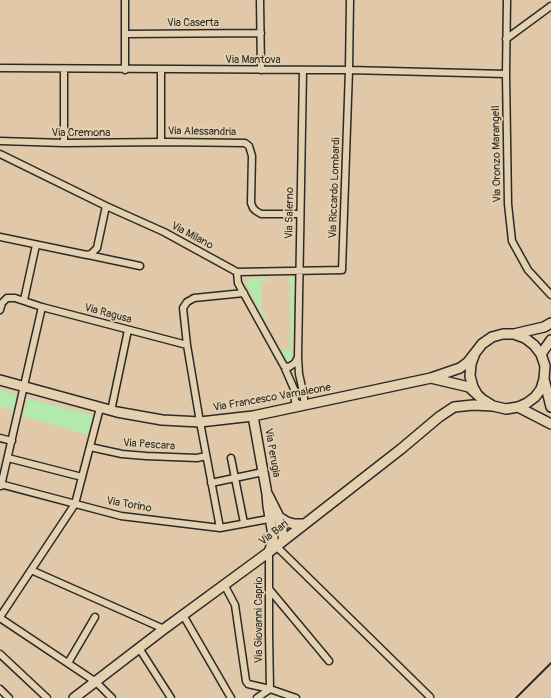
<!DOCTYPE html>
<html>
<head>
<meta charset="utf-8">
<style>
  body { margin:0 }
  canvas { display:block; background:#e1c8a8 }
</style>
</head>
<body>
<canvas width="551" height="698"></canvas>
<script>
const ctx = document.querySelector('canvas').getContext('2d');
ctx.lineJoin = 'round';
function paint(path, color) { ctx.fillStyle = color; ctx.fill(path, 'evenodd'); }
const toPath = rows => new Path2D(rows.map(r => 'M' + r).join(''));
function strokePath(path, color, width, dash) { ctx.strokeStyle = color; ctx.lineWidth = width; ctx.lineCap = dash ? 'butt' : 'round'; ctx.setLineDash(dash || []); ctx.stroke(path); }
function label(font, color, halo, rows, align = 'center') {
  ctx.font = font + ' Pangolin,sans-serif'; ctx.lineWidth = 3.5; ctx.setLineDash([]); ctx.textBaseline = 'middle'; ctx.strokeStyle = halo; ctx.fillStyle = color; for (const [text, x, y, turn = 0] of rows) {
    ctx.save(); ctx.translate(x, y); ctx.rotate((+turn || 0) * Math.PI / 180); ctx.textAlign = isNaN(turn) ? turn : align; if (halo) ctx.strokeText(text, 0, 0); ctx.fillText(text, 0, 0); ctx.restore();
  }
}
const green = toPath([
  [268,278,268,282,261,282,261,308,267,320,265,321,247,285,248,282,250,279],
  [287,278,294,278,294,280,292,358,290,362,287,361,282,351,290,349,290,281,288,280],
  [0,390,19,395,15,411,0,407],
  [28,399,95,416,89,435,23,417]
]);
const street = toPath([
  [260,0,261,70],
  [507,0,506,74,508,204,512,241,528,270,551,295],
  [125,34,261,33],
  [506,39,551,6],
  [0,68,349,70,506,74],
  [64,69,64,143],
  [125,70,125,0],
  [161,70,161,142],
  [0,141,64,143,166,142,245,143,249,146,252,156,251,203,253,208,256,211,261,214,300,214],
  [0,154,106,206,164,232,237,272,238,283,284,366,294,389,295,402,304,406,304,396,299,374,298,357,303,70],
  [0,237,87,255,91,254,97,248,106,206],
  [88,255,140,266],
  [237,272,342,270,349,70,350,0],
  [24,300,36,245],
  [0,310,2,303,7,298,15,298,42,307,187,345],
  [284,366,289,367,295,363,298,357],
  [111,411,128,330],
  [0,438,12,441],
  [90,447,122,454,146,456,197,458,206,456],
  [8,458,82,477],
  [231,458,244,523],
  [211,483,263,472],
  [0,484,121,516,220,528,274,518],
  [1,486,42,307],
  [220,528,200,422,187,345,183,308,187,302,194,298,244,293],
  [274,543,276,546,430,697],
  [269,552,269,633,270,689],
  [31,570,164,629],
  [223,585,226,588,235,605,246,681,248,684,270,689,296,698],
  [269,589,329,661],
  [183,615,231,698],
  [0,617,75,504,100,408],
  [0,618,96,682,112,698],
  [139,648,171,698],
  [0,654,47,698],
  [68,663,95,617],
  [0,689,9,698],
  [257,698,270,689]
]);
const secondary = toPath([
  [514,334,544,327,551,323],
  [541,354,551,340],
  [431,378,469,387,482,399,493,406,506,409,518,407,527,403,535,397,541,389,544,379,545,366,541,354,534,345,525,338,514,334,503,334,492,337,482,344,475,353,471,364,470,376,473,387,477,394],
  [544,379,551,407],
  [0,380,117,412,162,420,200,422,253,416,431,378,460,368,468,362,475,353],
  [518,407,551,424],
  [253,416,267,494,268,506,273,535,273,541,269,552],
  [268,495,279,517,287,522,294,524,304,524],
  [279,517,284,540],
  [74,698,164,629,269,552,401,449,439,417,454,407,473,405,493,406]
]);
const rail = toPath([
  [516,698,551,663]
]);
const streetNames = [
  ["Via Caserta",193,23],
  ["Via Mantova",253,60],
  ["Via Alessandria",202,132,1],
  ["Via Cremona",81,133],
  ["Via Oronzo Marangell",497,154,-91],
  ["Via Riccardo Lombardi",335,188,-88],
  ["Via Salerno",290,213,-89],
  ["Via Milano",192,236,28],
  ["Via Ragusa",108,314,15],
  ["Via Francesco Vamaleone",272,398,-10],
  ["Via Pescara",149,445,4],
  ["Via Perugia",272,453,80],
  ["Via Torino",129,505,10],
  ["Via Bari",274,533,-38],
  ["Via Giovanni Caprio",259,620,-90]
];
paint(green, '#b2eaad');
strokePath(street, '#2b2b2b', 9);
strokePath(secondary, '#2b2b2b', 12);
strokePath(street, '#e4d1af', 6);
strokePath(secondary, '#e4d1af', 9);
strokePath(rail, '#2b2b2b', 2);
label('11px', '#2b2b2b', '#e4d1af', streetNames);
</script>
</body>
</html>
